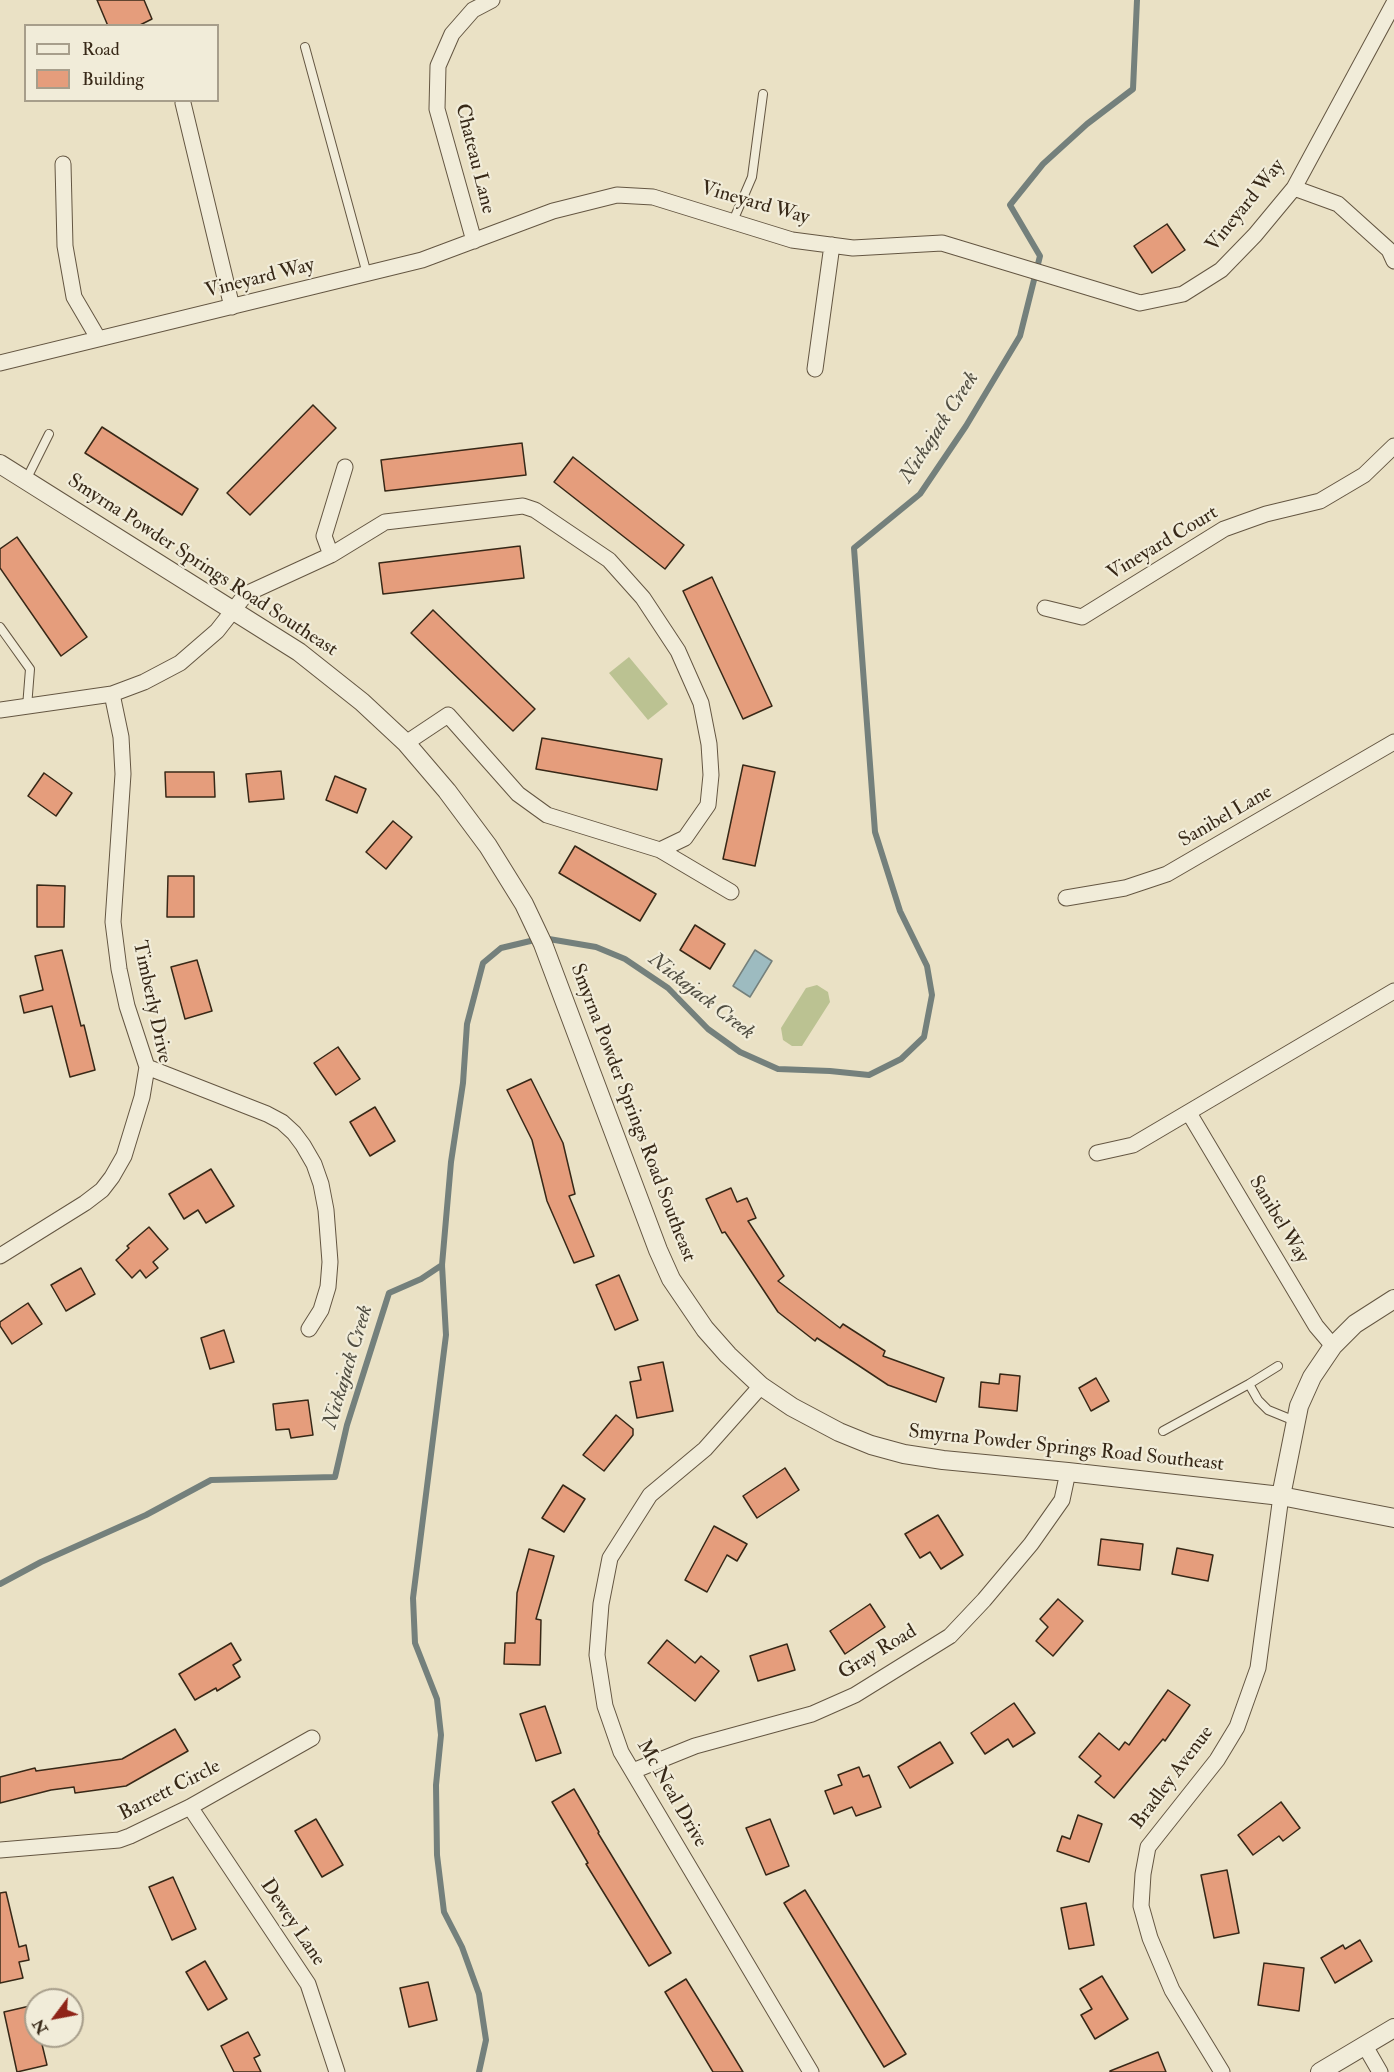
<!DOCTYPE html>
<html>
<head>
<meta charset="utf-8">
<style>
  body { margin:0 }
  #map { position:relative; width:1394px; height:2072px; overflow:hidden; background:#eae1c5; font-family:"IM FELL Double Pica",serif }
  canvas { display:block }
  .legend { position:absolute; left:24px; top:24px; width:195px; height:78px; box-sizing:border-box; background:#f1ecd9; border:2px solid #a79e8b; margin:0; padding:8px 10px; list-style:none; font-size:18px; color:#372817 }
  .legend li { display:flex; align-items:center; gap:12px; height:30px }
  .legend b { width:30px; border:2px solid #a79e8b }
  .north { position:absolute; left:24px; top:1988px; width:60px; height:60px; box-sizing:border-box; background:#f1ecd9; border:2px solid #a79e8b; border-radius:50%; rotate:238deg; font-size:16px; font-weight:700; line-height:24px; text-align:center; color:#372817 }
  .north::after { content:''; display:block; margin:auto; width:21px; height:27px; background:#8f2418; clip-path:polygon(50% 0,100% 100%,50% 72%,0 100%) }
</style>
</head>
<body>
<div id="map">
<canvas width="1394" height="2072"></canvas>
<ul class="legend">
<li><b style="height:8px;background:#f1ecd9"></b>Road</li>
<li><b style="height:16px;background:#e59d7c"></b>Building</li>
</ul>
<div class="north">N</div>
</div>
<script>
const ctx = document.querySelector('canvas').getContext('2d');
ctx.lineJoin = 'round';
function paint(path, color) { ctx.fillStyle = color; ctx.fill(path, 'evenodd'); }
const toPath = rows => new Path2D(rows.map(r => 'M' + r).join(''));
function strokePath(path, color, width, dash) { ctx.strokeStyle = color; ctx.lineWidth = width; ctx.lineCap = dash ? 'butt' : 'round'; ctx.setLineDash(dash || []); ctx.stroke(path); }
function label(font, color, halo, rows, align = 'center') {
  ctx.font = font + ' "IM FELL Double Pica",serif'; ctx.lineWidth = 4.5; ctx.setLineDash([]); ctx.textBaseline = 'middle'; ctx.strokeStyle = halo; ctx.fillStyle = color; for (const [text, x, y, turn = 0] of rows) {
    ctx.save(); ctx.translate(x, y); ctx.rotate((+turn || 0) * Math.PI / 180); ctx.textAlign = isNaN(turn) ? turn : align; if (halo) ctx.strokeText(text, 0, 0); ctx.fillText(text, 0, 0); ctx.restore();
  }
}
const green = toPath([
  [629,657,668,704,648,720,609,673],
  [817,985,828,992,830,1002,802,1046,792,1046,783,1040,781,1028,806,988]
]);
const water = toPath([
  [755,950,772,961,750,997,733,986,755,950]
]);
const stream = toPath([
  [0,1584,41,1562,146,1515,211,1480,335,1477,347,1425,389,1293,421,1279,442,1265],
  [479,2072,486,2040,479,1994,462,1947,444,1912,437,1855,436,1785,441,1735,437,1699,415,1643,413,1598,446,1335,442,1265,451,1162,463,1083,467,1024,483,963,501,948,543,938,596,947,625,959,668,988,708,1029,740,1052,778,1069,830,1071,869,1075,901,1059,924,1037,932,995,927,966,900,911,875,832,854,548,920,494,966,426,1020,336,1040,256,1010,205,1043,164,1087,124,1133,89,1137,0]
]);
const building = toPath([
  [97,0,144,0,152,19,138,26,108,26,97,0],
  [1167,224,1185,250,1152,273,1134,246,1167,224],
  [313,405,336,428,250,515,227,493,313,405],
  [102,427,198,489,182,515,85,453,102,427],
  [522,443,526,475,385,491,381,460,522,443],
  [573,457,684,545,665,569,554,482,573,457],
  [17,537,87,637,61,656,0,568,0,549,17,537],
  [520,546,524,578,383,594,379,563,520,546],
  [712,577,772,706,743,719,683,591,712,577],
  [433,610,535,709,513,731,411,633,433,610],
  [542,738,662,759,657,790,536,769,542,738],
  [743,765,775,772,755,866,723,859,743,765],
  [281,771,284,799,249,802,246,774,281,771],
  [165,772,214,772,215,797,166,797,165,772],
  [44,773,72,793,56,816,28,796,44,773],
  [335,776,366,789,357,813,326,800,335,776],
  [393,821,412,837,386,869,366,852,393,821],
  [575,846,656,894,640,921,559,873,575,846],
  [168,876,194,876,194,917,167,917,168,876],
  [37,885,65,886,64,927,37,927,37,885],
  [695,925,725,944,710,969,680,950,695,925],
  [62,950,81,1026,84,1025,95,1070,70,1077,52,1006,24,1013,20,996,43,990,35,956,62,950],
  [197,960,212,1011,185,1019,171,967,197,960],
  [338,1047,360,1079,336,1095,314,1063,338,1047],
  [531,1079,563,1143,575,1194,569,1196,594,1256,574,1263,547,1201,532,1140,507,1090,531,1079],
  [375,1107,395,1141,370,1156,350,1122,375,1107],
  [211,1169,234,1206,206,1223,198,1210,184,1219,169,1194,211,1169],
  [731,1188,737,1202,747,1198,756,1218,748,1221,784,1276,778,1281,840,1328,843,1324,885,1351,883,1356,944,1378,936,1402,888,1385,817,1338,815,1341,778,1312,725,1232,722,1233,706,1199,731,1188],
  [149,1227,168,1249,153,1262,158,1268,146,1278,140,1270,132,1278,116,1260,129,1248,127,1246,149,1227],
  [81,1268,95,1294,66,1311,51,1285,81,1268],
  [619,1275,638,1320,615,1330,596,1285,619,1275],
  [28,1303,42,1324,12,1344,0,1326,0,1322,28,1303],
  [224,1330,234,1362,210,1369,201,1338,224,1330],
  [663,1362,673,1411,637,1418,630,1382,641,1380,638,1367,663,1362],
  [1000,1374,1020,1376,1017,1411,979,1407,981,1382,999,1384,1000,1374],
  [1096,1378,1109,1401,1091,1411,1079,1388,1096,1378],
  [308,1400,313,1435,291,1438,289,1429,276,1430,273,1404,308,1400],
  [616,1415,633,1429,633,1435,604,1471,583,1455,616,1415],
  [785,1468,799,1490,757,1518,743,1496,785,1468],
  [563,1485,585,1499,564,1532,542,1518,563,1485],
  [938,1515,963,1555,941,1569,930,1552,920,1558,905,1534,938,1515],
  [714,1526,747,1544,737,1561,727,1555,707,1592,685,1580,714,1526],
  [1101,1539,1143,1544,1140,1570,1098,1565,1101,1539],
  [1177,1548,1213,1555,1208,1581,1172,1574,1177,1548],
  [529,1549,554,1556,536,1619,541,1620,540,1665,504,1664,505,1643,515,1643,517,1593,529,1549],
  [1058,1599,1083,1621,1053,1656,1036,1641,1048,1627,1040,1619,1058,1599],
  [870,1604,885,1627,845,1654,830,1631,870,1604],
  [667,1640,695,1663,701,1656,719,1671,695,1701,648,1663,667,1640],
  [231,1643,241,1660,233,1665,240,1677,217,1691,216,1688,195,1700,179,1674,231,1643],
  [787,1644,795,1670,758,1681,750,1656,787,1644],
  [1168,1690,1190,1705,1165,1741,1163,1739,1114,1798,1095,1782,1101,1776,1079,1757,1099,1733,1119,1750,1125,1742,1129,1745,1168,1690],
  [1014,1703,1035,1733,1013,1747,1008,1739,985,1754,971,1733,1014,1703],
  [545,1706,561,1753,536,1761,520,1714,545,1706],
  [175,1729,188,1751,126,1786,75,1793,74,1787,51,1790,0,1803,0,1777,35,1768,36,1771,122,1759,175,1729],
  [940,1742,953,1763,910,1788,898,1767,940,1742],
  [859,1767,863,1777,869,1775,881,1807,856,1816,852,1807,834,1814,825,1791,842,1785,838,1775,859,1767],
  [574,1789,599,1832,598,1833,671,1953,649,1966,586,1864,588,1863,552,1802,574,1789],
  [1281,1802,1300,1828,1283,1841,1279,1836,1253,1855,1238,1835,1281,1802],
  [1078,1815,1102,1824,1089,1862,1057,1851,1062,1836,1070,1839,1078,1815],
  [316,1819,343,1865,322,1877,295,1831,316,1819],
  [770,1819,789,1866,766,1875,746,1828,770,1819],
  [1227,1870,1239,1933,1214,1938,1201,1875,1227,1870],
  [173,1877,196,1929,172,1940,149,1887,173,1877],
  [805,1890,906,2054,884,2067,784,1903,805,1890],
  [6,1892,19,1947,26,1945,29,1960,19,1962,23,1978,0,1983,0,1893,6,1892],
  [1086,1903,1094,1945,1069,1949,1061,1908,1086,1903],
  [1360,1940,1372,1961,1335,1983,1321,1958,1343,1945,1345,1949,1360,1940],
  [205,1961,227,1999,208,2010,186,1972,205,1961],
  [1264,1963,1304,1968,1299,2011,1258,2005,1264,1963],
  [1102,1976,1128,2019,1095,2039,1081,2015,1092,2009,1080,1989,1102,1976],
  [686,1979,720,2034,743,2072,713,2072,665,1992,686,1979],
  [428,1982,437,2020,409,2027,400,1988,428,1982],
  [34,2005,36,2016,36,2036,40,2036,47,2065,17,2072,4,2012,34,2005],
  [248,2032,260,2055,254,2058,261,2072,234,2072,221,2046,248,2032],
  [1158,2052,1166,2072,1110,2072,1110,2071,1158,2052]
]);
const service = toPath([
  [305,47,367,274],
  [733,221,752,177,763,94],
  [26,480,49,434],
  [0,627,30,669,27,707],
  [1249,1384,1258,1400,1268,1410,1295,1421],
  [1163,1431,1249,1384,1278,1366]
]);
const minor = toPath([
  [183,103,232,307],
  [63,164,65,246,74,297,98,338],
  [1294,188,1338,204,1389,250,1394,261],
  [474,241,437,109,438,66,452,34,473,10,492,0],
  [0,363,422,260,553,211,617,195,653,197,792,240,853,248,942,243,1140,303,1183,294,1221,270,1255,235,1294,188,1394,3],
  [815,369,832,245],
  [331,555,324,536,345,467],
  [1045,608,1082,617,1224,529,1266,514,1320,501,1364,475,1394,446],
  [0,710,112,694,144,682,180,663,217,631,246,594,331,555,385,522,523,506,535,510,609,560,643,598,678,651,701,703,709,744,711,775,708,805,685,838,660,850,547,815,518,794,448,715,406,743],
  [660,850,731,892],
  [1066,898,1125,888,1167,874,1394,742],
  [147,1067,267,1114,282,1122,294,1133,303,1145,314,1164,321,1184,326,1210,330,1262,328,1287,321,1310,309,1329],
  [1189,1113,1316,1326,1333,1346],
  [1097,1153,1133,1145,1394,991],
  [0,1256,85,1203,102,1190,112,1177,124,1156,142,1097,147,1067,127,1006,119,969,113,922,123,774,121,737,112,694],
  [761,1386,705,1449,650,1495,610,1558,601,1604,597,1655,605,1706,621,1752,811,2072],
  [633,1771,695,1746,812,1714,855,1695,950,1636,984,1600,1031,1544,1062,1500,1068,1472],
  [190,1807,308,1984,337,2072],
  [0,1850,119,1840,130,1836,190,1807,312,1738],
  [1365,2046,1380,2072],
  [1222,2072,1172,1990,1150,1938,1141,1906,1143,1874,1148,1847,1217,1760,1237,1727,1258,1668,1281,1496]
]);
const tertiary = toPath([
  [0,464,299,652,362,702,406,743,447,791,488,846,524,904,543,944,658,1250,671,1279,705,1329,728,1355,761,1386,792,1407,839,1432,871,1445,904,1454,943,1460,1068,1472,1281,1496,1394,1518],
  [1281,1496,1299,1406,1312,1377,1333,1346,1355,1324,1394,1299],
  [1320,2072,1394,2028]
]);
const streetNames = [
  ["Chateau Lane",474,159,76],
  ["Vineyard Way",755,204,16],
  ["Vineyard Way",1246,206,-51],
  ["Vineyard Way",260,279,-14],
  ["Vineyard Court",1163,544,-31],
  ["Smyrna Powder Springs Road Southeast",202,566,33],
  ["Sanibel Lane",1226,817,-30],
  ["Timberly Drive",151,1002,78],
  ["Smyrna Powder Springs Road Southeast",632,1113,69],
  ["Sanibel Way",1278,1220,59],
  ["Smyrna Powder Springs Road Southeast",1066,1449,6],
  ["Gray Road",878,1653,-31],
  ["Bradley Avenue",1173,1778,-53],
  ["Barrett Circle",170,1791,-27],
  ["Mc Neal Drive",671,1794,60],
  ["Dewey Lane",292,1923,56]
];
const waterNames = [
  ["Nickajack Creek",940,428,-57],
  ["Nickajack Creek",701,997,38],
  ["Nickajack Creek",349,1367,-73]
];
paint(green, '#bbc292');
paint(water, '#9dbbc0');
strokePath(water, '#74807c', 1.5);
strokePath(stream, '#74807c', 6);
paint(building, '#e59d7c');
strokePath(building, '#372817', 1.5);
strokePath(service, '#645642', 10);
strokePath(minor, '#645642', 17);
strokePath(tertiary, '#645642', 20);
strokePath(service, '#f1ecd9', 8);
strokePath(minor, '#f1ecd9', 15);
strokePath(tertiary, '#f1ecd9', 18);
label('20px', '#372817', '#f1ecd9', streetNames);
label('italic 21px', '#504d41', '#f1ecd9', waterNames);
</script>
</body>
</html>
